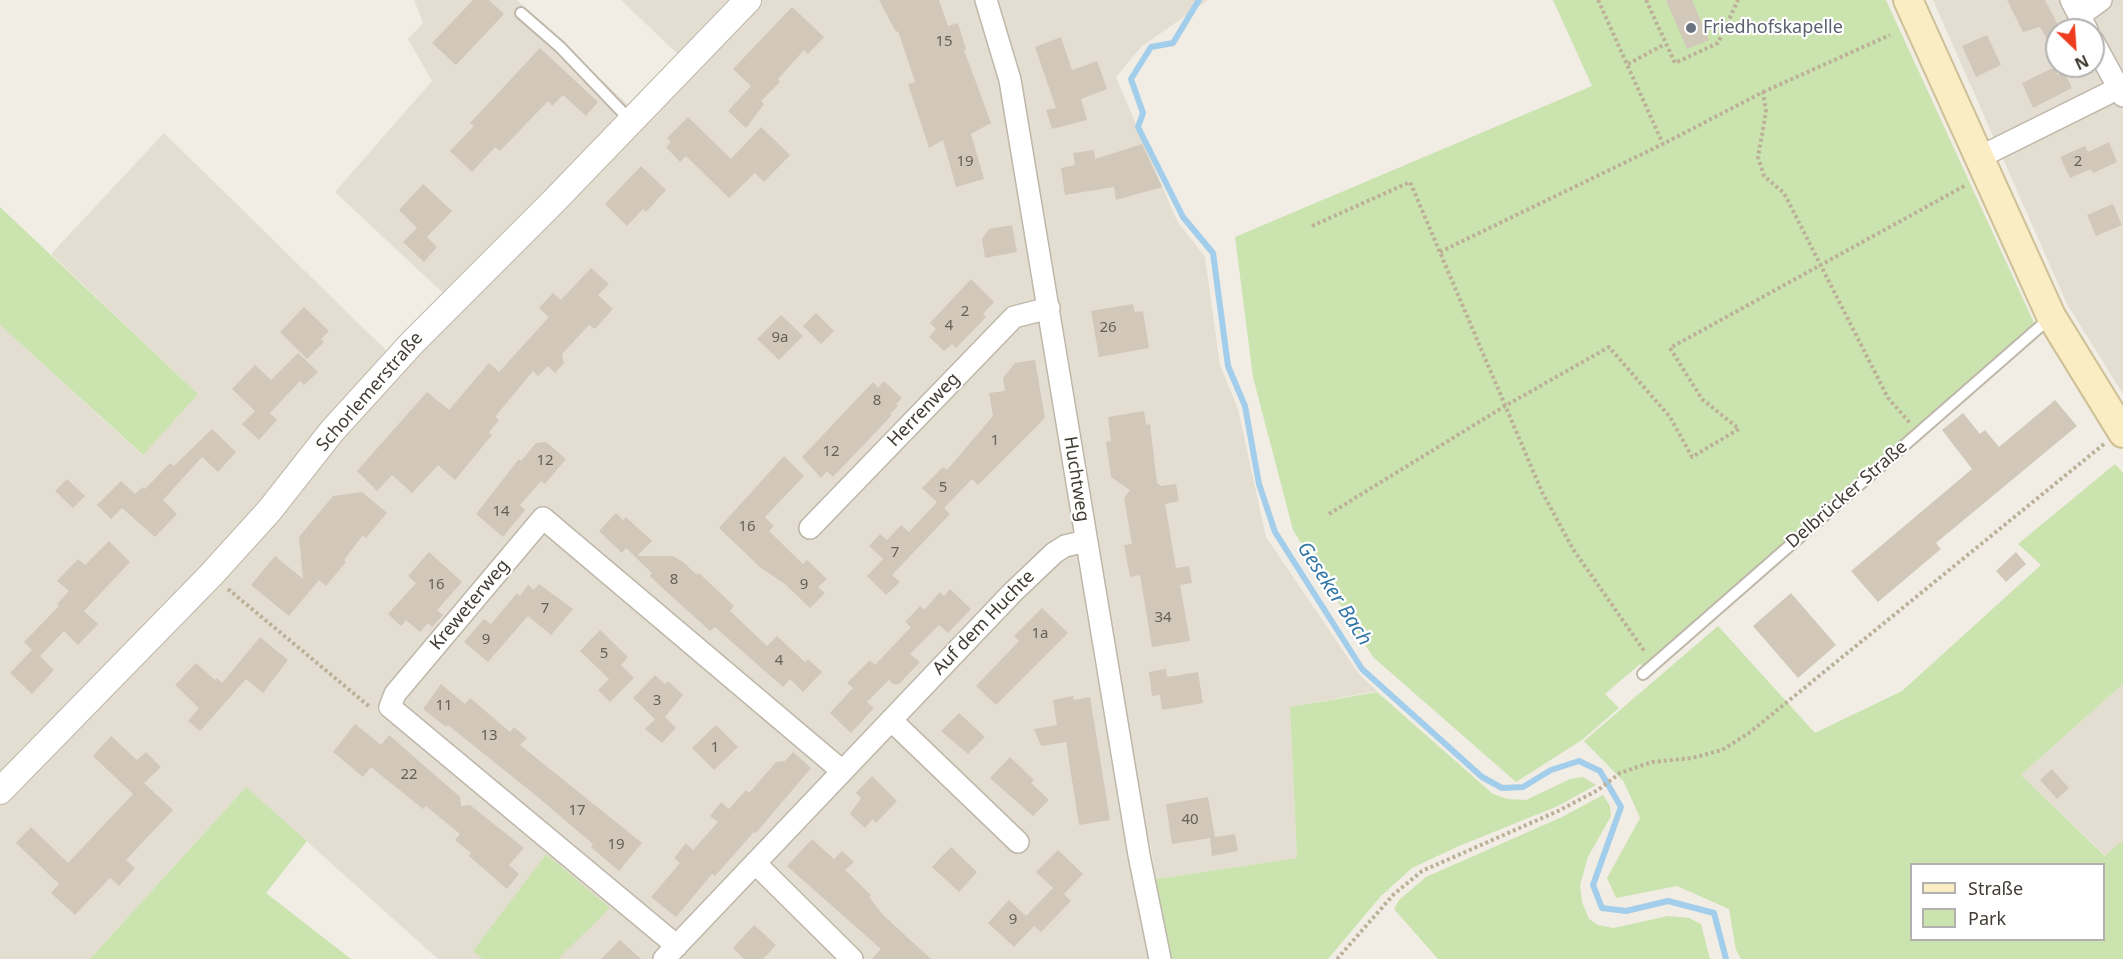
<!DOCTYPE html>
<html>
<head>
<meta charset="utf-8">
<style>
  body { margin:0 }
  #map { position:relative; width:2123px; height:959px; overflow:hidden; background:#f1ede4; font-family:"Noto Sans",sans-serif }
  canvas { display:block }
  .legend { position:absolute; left:1910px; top:863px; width:195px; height:78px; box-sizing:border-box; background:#fff; border:2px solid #b3b1ae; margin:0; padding:8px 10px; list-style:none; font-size:18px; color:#423d34 }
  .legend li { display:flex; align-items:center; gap:12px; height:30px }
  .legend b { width:30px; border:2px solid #b3b1ae }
  .north { position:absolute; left:2045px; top:18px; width:60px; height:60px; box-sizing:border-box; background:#fff; border:2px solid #b3b1ae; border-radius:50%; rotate:155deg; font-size:16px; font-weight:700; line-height:24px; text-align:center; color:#423d34 }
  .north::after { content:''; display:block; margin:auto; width:21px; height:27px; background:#ed3d1e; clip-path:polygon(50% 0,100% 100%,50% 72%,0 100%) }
</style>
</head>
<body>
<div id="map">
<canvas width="2123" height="959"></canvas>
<ul class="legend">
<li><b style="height:8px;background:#fbedc3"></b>Straße</li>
<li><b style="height:16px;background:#cbe3ae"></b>Park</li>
</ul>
<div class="north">N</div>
</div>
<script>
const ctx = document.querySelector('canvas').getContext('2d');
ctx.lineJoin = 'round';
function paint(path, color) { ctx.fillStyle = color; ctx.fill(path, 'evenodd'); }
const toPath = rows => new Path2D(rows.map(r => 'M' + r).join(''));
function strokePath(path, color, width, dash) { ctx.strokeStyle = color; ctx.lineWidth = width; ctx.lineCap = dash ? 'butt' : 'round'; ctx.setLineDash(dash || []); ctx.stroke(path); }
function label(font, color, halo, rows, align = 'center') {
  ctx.font = font + ' "Noto Sans",sans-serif'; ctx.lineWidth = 4.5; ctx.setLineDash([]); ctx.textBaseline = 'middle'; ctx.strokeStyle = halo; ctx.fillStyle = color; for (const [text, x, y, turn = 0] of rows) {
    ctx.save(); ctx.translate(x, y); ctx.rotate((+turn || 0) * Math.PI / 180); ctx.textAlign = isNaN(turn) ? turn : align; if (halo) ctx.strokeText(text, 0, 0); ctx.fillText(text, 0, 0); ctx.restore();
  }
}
const residential = toPath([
  [414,0,517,0,642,118,690,66,621,0,1208,0,1141,47,1116,77,1177,221,1205,257,1220,365,1238,409,1266,537,1359,674,1377,691,1290,707,1297,858,1156,879,1150,844,1128,861,1153,959,438,959,246,787,90,959,0,959,0,325,142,455,198,394,51,254,164,133,402,366,460,309,335,192,432,81,408,39,423,23],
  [1933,0,2123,0,2123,394,2067,304],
  [2057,30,2093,30,2093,66,2057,66],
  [2123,684,2123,840,2106,856,2021,775]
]);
const green = toPath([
  [1553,0,1886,0,2035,325,1644,668,1640,664,1605,694,1619,708,1582,740,1516,782,1373,657,1293,530,1253,377,1235,237,1592,86],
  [0,207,198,394,143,455,0,325],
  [2115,464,2123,473,2123,684,2021,775,2105,856,2123,840,2123,959,1741,959,1736,950,1729,909,1677,886,1616,898,1607,878,1640,818,1624,782,1584,741,1718,626,1815,733,1902,691,2041,565,2018,544],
  [1912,864,2104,864,2104,940,1912,940],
  [1377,692,1493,794,1508,799,1526,800,1570,779,1583,777,1596,785,1558,806,1459,846,1412,868,1381,896,1328,959,1169,959,1162,930,1156,879,1297,858,1290,707],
  [246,787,307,841,266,893,351,959,90,959],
  [1603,795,1610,806,1611,816,1588,857,1580,885,1582,902,1589,919,1598,925,1613,928,1668,916,1689,918,1701,924,1710,959,1438,959,1394,909,1399,900,1426,877,1562,817],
  [546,854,610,908,558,959,483,959,473,951]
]);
const stream = toPath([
  [1199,0,1173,43,1151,47,1131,79,1143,113,1138,127,1183,217,1213,253,1228,366,1245,406,1259,484,1275,532,1362,669,1482,777,1502,788,1523,787,1551,770,1579,761,1600,771,1621,807,1593,885,1602,908,1626,911,1668,901,1714,913,1726,959]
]);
const building = toPath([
  [473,0,489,0,504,14,456,65,432,43],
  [879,0,939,0,948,26,958,23,966,49,964,50,991,123,971,134,984,179,956,187,943,140,929,148,908,84,915,82,898,31,896,32],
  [1666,0,1692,0,1709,40,1687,49],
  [2007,0,2045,0,2057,23,2057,57,2040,27,2023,32],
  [792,7,824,37,808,54,804,50,778,79,780,82,761,101,764,104,746,128,728,111,751,86,733,69],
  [1987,35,2001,65,1976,77,1962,46],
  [1061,37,1072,70,1097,61,1107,89,1081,99,1087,120,1052,129,1046,110,1056,108,1035,47],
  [540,48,598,102,586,116,563,95,552,106,548,101,500,151,495,147,472,172,450,151,474,126,470,123],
  [2057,66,2057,75,2064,71,2072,88,2033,108,2022,83],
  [688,117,731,159,761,127,790,155,764,182,755,173,729,198,686,156,680,162,666,147,671,142,667,138],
  [2109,142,2117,162,2093,173,2091,169,2070,178,2060,157,2085,146,2088,152],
  [1142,144,1162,187,1116,200,1114,187,1065,195,1061,168,1075,165,1073,153,1094,150,1095,159],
  [641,166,666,190,646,212,643,209,627,226,605,204],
  [423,184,452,211,427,237,437,247,424,262,403,242,417,228,399,210],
  [2113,204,2122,225,2096,236,2087,215],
  [1012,225,1017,252,985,258,982,239,989,229],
  [591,268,609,284,598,295,613,309,595,329,589,325,562,354,564,363,555,373,548,366,538,376,533,371,495,417,499,420,489,432,492,435,455,480,438,465,412,493,392,475,377,491,357,471,427,392,449,410,489,363,499,372,549,317,539,308,553,293,561,300],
  [971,279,994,302,983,314,986,317,956,348,952,344,944,351,929,337,936,329,930,323],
  [1133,304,1135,312,1143,311,1149,348,1099,357,1091,311],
  [304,307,329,331,321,339,324,342,307,359,280,332],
  [816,313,834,331,821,344,803,326],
  [781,315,803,336,779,360,757,339],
  [298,353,318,372,304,385,300,381,270,413,277,420,259,440,242,424,255,411,232,389,255,365,271,380],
  [1035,360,1045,418,978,485,972,479,944,508,950,514,892,575,900,582,886,595,867,576,883,559,869,546,880,534,887,540,901,525,909,532,937,502,922,488,943,467,947,470,993,416,989,393,1005,391,1003,378,1015,363],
  [884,381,902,398,896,404,898,406,890,414,892,415,833,477,827,471,821,478,802,457,873,382,878,388],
  [2055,400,2077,426,1936,543,1941,549,1878,602,1851,571,1972,469,1942,430,1963,413,1980,434,1985,430,1999,447],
  [1144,411,1146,425,1150,424,1157,483,1161,486,1176,484,1179,501,1165,504,1176,568,1189,566,1192,583,1180,585,1190,641,1152,647,1140,575,1130,577,1124,545,1132,544,1124,498,1130,490,1111,477,1106,442,1111,441,1108,417],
  [212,429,236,452,218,472,202,457,163,500,177,514,155,537,122,508,111,519,97,505,121,481,135,494,143,487,145,489,170,463,174,466],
  [546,442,566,459,545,484,541,481,520,505,525,510,503,537,476,514,519,459,521,461,536,443],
  [784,456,804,476,765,517,774,526,769,531,803,564,807,560,827,579,818,587,825,593,810,608,785,584,761,568,719,528],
  [67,479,85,496,73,508,55,491],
  [362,492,387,513,366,538,363,535,344,560,346,562,326,586,319,580,289,616,251,585,275,556,303,579,299,537,333,496],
  [616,513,623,520,626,517,652,541,637,556,673,556,683,562,697,575,699,573,734,606,730,611,767,646,777,636,805,662,808,659,822,672,803,692,790,679,783,687,715,627,710,631,658,584,650,576,652,573,626,548,622,553,599,531],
  [109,541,130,562,84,611,98,624,78,645,64,631,40,656,54,670,32,694,10,673,32,650,24,642,59,606,57,604,69,591,57,581,78,559,85,565],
  [429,552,462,582,437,610,443,615,432,627,428,623,420,632,406,620,401,626,388,614,416,583,408,576],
  [2016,552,2026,564,2006,582,1996,571],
  [539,584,573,609,551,635,528,616,488,662,464,642,484,619,491,624,517,593,520,596,528,585,534,590],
  [950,589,971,609,948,633,939,625,910,654,920,662,899,684,893,684,889,680,867,702,874,708,851,733,830,713,853,688,847,683,870,660,875,665,911,627,905,622,920,606,924,610,940,592,944,596],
  [1791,593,1836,645,1798,678,1753,626],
  [1042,608,1068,633,996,705,976,686,1019,641,1014,636],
  [600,630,628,657,621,665,634,678,610,702,598,690,609,679,580,651],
  [260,637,288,660,263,693,246,679,200,731,188,721,199,708,175,685,196,663,215,680,217,678,222,683],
  [1166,669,1167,677,1198,672,1203,703,1162,710,1160,695,1152,696,1149,672],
  [655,675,665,684,668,681,683,695,665,717,676,728,662,743,645,729,655,719,633,698],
  [441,684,465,704,470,698,510,732,514,727,527,738,520,745,642,843,619,871,591,847,593,844,534,794,448,725,446,727,423,709],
  [1073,696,1074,700,1090,697,1110,820,1079,825,1066,742,1041,746,1034,729,1057,725,1053,700],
  [959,713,985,737,968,754,941,731],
  [355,724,381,745,389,735,460,797,461,806,470,805,524,848,509,865,519,874,507,889,469,856,471,853,455,840,460,834,426,806,423,809,371,767,363,777,333,752],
  [716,725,738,747,714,770,692,748],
  [111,736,137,760,146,752,161,767,144,783,173,810,126,860,135,868,119,886,110,878,75,915,51,893,59,884,16,843,31,827,68,863,133,794,93,756],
  [793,752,811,768,756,833,754,832,715,876,712,874,676,917,651,897,680,863,674,858,686,843,693,850,718,822,710,816,721,802,729,809,746,790,749,793,776,762,785,761],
  [1010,757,1034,780,1031,783,1049,800,1033,816,990,778],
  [2052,769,2069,788,2057,799,2040,780],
  [872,776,897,801,876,823,873,819,865,828,850,814,861,798,856,793],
  [1208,797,1215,837,1235,834,1238,851,1212,856,1210,838,1172,844,1166,804],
  [812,839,834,859,842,851,854,862,845,870,871,895,869,897,883,915,931,959,872,959,881,949,787,866],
  [951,847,977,872,959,892,932,867],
  [1058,850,1083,874,1064,894,1071,901,1041,932,1034,926,1014,947,988,923,1009,900,1026,916,1053,888,1036,872],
  [754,925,776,945,763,959,744,959,733,948],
  [620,940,641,959,601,959]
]);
const path = toPath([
  [1598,0,1663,144,1763,92,1766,112,1758,157,1764,176,1784,193,1888,398,1910,423],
  [1646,0,1675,63,1718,43,1738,0],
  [1628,64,1665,44],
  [1763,92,1890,35],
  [1312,226,1410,182,1542,492,1573,549,1645,652],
  [1440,252,1663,144],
  [1329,514,1505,406,1609,347,1670,417,1692,457,1739,429,1702,399,1670,348,1966,185],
  [228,589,370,707],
  [1337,959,1394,894,1422,871,1558,811,1598,790,1620,773,1652,762,1692,758,1722,750,1749,733,2104,444]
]);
const service = toPath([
  [521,13,560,47,631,121],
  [1643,674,2051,317]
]);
const minor = toPath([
  [986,0,1010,80,1139,855,1160,959],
  [2071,0,2087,30],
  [2079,16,2101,0],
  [2093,41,2123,96],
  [1978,158,2119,88],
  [810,528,1014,317,1049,308],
  [891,720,1018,842],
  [755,863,852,959],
  [677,946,390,707,395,694,543,518,841,770],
  [664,959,1012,593,1054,553,1065,546,1086,541]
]);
const tertiary = toPath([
  [0,791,211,575,269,511,332,431,412,343,553,202,748,0]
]);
const secondary = toPath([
  [1908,0,2051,316,2123,433]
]);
const markers = [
  [1691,28,6,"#6b7280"]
];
const numberNames = [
  ["15",944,42],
  ["19",965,162],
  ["2",2078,162],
  ["2",965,312],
  ["4",949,326],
  ["26",1108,328],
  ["9a",780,338],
  ["8",877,401],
  ["1",995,441],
  ["12",831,452],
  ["12",545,461],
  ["5",943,488],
  ["14",501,512],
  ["16",747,527],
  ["7",895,553],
  ["8",674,580],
  ["16",436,585],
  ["9",804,585],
  ["7",545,609],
  ["34",1163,618],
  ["1a",1040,634],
  ["9",486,640],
  ["5",604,654],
  ["4",779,661],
  ["3",657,701],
  ["11",444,706],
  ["13",489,736],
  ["1",715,748],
  ["22",409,775],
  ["17",577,811],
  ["40",1190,820],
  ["19",616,845],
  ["9",1013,920]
];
const worshipNames = [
  ["Friedhofskapelle",1703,28]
];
const streetNames = [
  ["Schorlemerstraße",370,392,-49],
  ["Herrenweg",924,410,-46],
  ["Huchtweg",1076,479,81],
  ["Delbrücker Straße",1847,495,-41],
  ["Kreweterweg",470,605,-50],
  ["Auf dem Huchte",984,623,-46]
];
const waterNames = [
  ["Geseker Bach",1334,594,57]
];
paint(residential, '#e4ded2');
paint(green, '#cbe3ae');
strokePath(stream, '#a2cdeb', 6);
paint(building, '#d1c8ba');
strokePath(service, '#beb7aa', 14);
strokePath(minor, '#beb7aa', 24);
strokePath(tertiary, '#beb7aa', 28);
strokePath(secondary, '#cec096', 32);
strokePath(path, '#bcb099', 4, [3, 3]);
strokePath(service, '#fff', 10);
strokePath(minor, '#fff', 21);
strokePath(tertiary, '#fff', 26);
strokePath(secondary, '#fbedc3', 28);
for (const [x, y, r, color] of markers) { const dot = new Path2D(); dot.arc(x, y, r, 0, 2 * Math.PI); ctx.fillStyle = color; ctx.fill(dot); strokePath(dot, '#fff', 2); }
label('15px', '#666056', null, numberNames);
label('18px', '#5b616d', '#fff', worshipNames, 'left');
label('18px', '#423d34', '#fff', streetNames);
label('italic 20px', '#3477a7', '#fff', waterNames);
</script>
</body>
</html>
